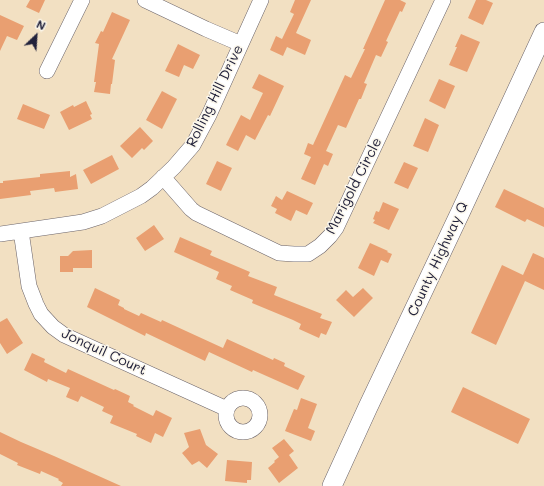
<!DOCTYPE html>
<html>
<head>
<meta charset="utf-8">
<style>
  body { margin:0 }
  #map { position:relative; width:544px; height:486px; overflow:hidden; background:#f2e0c2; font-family:Mali,sans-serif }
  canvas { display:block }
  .north { position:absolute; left:16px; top:16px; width:40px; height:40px; -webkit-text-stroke:3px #fbf7ec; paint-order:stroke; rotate:25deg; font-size:11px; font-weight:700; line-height:16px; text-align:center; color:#22223b }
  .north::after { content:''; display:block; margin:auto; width:14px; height:18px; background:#22223b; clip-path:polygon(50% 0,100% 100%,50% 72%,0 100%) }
</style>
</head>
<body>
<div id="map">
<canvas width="544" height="486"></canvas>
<div class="north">N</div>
</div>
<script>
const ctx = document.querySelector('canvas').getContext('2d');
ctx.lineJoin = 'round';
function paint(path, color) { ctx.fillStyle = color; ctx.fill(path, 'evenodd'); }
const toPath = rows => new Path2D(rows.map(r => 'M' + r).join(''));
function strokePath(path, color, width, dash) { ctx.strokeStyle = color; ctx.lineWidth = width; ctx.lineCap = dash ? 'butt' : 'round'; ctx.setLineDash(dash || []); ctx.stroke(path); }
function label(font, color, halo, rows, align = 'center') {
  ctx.font = font + ' Mali,sans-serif'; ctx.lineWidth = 3; ctx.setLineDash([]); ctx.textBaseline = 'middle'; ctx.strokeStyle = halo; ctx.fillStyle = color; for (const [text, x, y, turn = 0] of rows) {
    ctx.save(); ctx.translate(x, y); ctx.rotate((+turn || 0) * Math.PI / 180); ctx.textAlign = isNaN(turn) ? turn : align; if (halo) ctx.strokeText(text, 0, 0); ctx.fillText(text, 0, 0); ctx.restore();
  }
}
const building = toPath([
  [30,0,45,0,39,13,26,7],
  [295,0,311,0,296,33,311,40,305,55,287,47,283,56,270,50,276,36,282,39,294,14,290,12],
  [385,0,400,0,406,3,402,12,400,11,386,41,388,42,381,57,376,55,364,83,367,84,361,99,359,99,346,128,338,125,326,151,333,154,328,166,324,164,315,185,301,179,311,157,304,154,308,143,313,145,345,75,351,78,365,49,363,49],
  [476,0,486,0,493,3,483,25,468,18],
  [112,12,130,20,112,59,115,60,112,84,111,84,110,94,94,92,96,82,94,82,99,44,95,43,101,31,103,32],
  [0,15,24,26,17,40,7,36,0,51],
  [461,34,480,42,467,72,449,65,457,47,455,47],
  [178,44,200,55,193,69,184,65,179,77,165,71],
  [259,74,284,86,270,116,268,115,255,140,246,135,238,151,226,145,241,115,250,120,263,93,252,88],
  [439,79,455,86,445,109,429,101],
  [162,91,177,99,162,129,146,120],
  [86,101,92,114,90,115,92,119,69,130,60,112,73,105,74,107],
  [23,104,50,115,44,129,17,119],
  [425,118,439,125,428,152,413,146],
  [140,127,153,141,144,150,142,148,132,158,120,146],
  [112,155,119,169,91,184,83,170],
  [217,161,232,168,221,191,206,184],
  [404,162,418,168,408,189,394,183],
  [70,171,70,177,76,174,78,189,55,192,54,188,30,191,31,195,0,199,0,183,3,183,3,181,40,177,40,174],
  [504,189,544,208,544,227,527,219,525,222,495,207],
  [287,191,313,203,307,215,296,210,291,221,275,213,277,209,271,206,276,196,282,200],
  [383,202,399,209,389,230,373,223,375,220,373,219,376,211,379,212],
  [154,225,164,239,145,251,136,238],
  [180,237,212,251,210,255,250,272,248,276,277,287,274,295,322,314,320,318,332,322,326,335,321,333,319,338,299,329,301,324,293,320,252,303,253,300,230,290,232,286,216,279,219,272,174,252],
  [370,243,388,251,387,252,392,254,388,263,381,260,374,276,358,268],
  [92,250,92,268,73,268,73,272,60,272,60,256,68,256,73,251],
  [533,253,544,258,544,290,525,281,496,345,471,333,502,265,523,275],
  [95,288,120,300,118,305,124,308,124,309,139,316,141,313,161,322,162,320,223,348,227,339,273,360,274,358,285,363,284,366,305,376,298,390,253,370,252,372,209,352,205,361,146,333,145,336,87,307],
  [363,288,373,298,354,317,336,300,346,290,353,297],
  [7,318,23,343,7,354,0,343,0,322],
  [32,353,45,359,44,362,66,373,68,369,114,390,115,389,130,396,128,402,134,405,133,406,153,416,156,410,172,418,163,437,155,433,151,443,136,436,137,434,110,423,113,416,102,411,104,407,81,396,78,402,66,397,70,388,48,379,47,382,24,370],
  [463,387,530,419,518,444,451,412],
  [301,398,317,404,308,428,315,431,311,441,285,431,294,409,297,410],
  [200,429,206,445,218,454,207,468,199,461,192,465,182,453,189,447,184,433],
  [0,432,21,442,54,456,121,486,61,486,63,483,58,480,59,479,41,471,40,474,17,465,18,463,0,454],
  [284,439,294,451,289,455,298,468,279,483,268,468,275,462,274,461,279,457,272,448],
  [227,460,252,462,251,480,247,480,247,483,225,481]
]);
const minor = toPath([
  [145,0,206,29,241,44],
  [47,71,82,0],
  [163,177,191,209,196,213,279,253,294,254,308,254,320,246,330,236,336,228,443,0],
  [21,231,29,286,36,304,41,314,53,327,64,335,227,409],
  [0,234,83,222,102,216,141,196,152,188,174,167,193,145,209,115,261,0],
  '226 415a17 17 0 1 1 34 0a17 17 0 1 1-34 0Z'
]);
const major = toPath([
  [332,486,368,407,460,213,544,32]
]);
const streetNames = [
  ["Rolling Hill Drive",215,96,-64],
  ["Marigold Circle",354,186,-63],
  ["County Highway Q",438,259,-65],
  ["Jonquil Court",104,352,25]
];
paint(building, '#e99f71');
strokePath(minor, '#6b646a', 16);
strokePath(major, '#6b646a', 20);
strokePath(minor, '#fff', 15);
strokePath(major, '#fff', 19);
label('14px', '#22223b', '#fbf7ec', streetNames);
</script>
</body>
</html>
